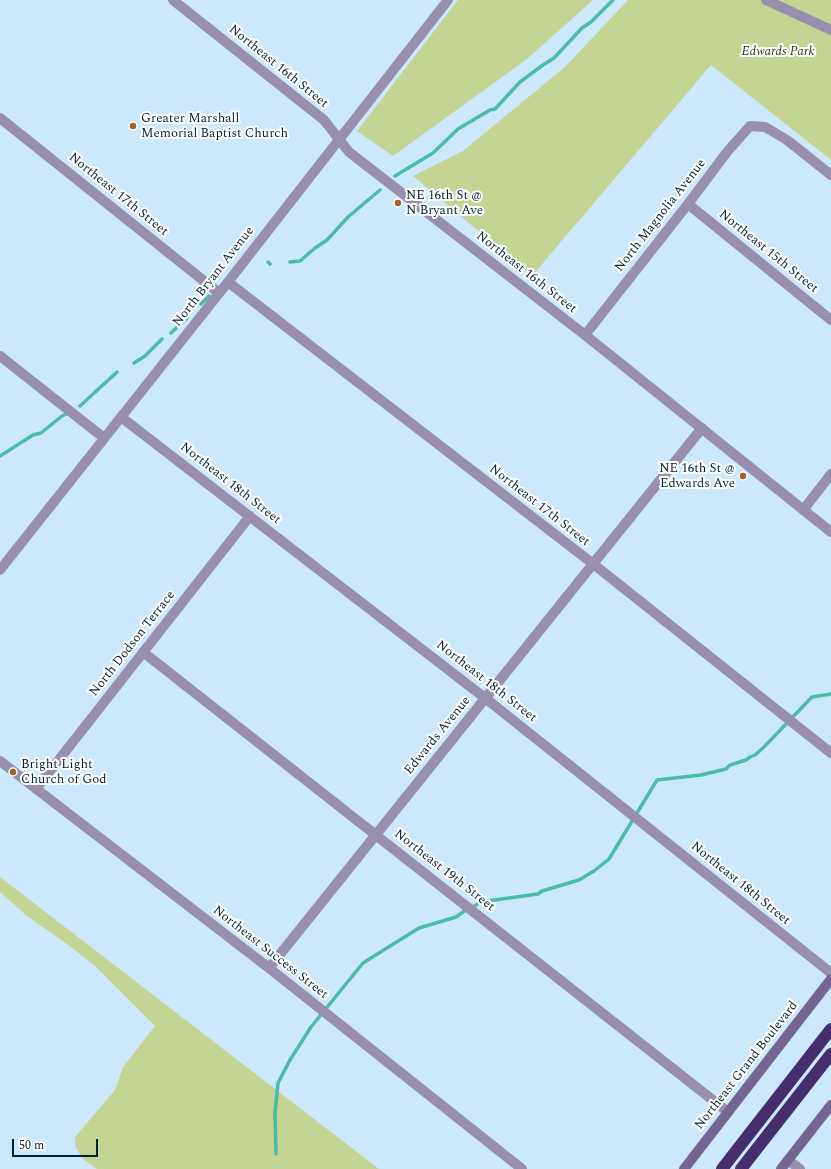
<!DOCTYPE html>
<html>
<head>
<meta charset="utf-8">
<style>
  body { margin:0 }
  #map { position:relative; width:831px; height:1169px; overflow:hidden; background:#cce8fd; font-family:Spectral,serif }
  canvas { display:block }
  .scale { position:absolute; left:12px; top:1139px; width:86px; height:18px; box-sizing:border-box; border:2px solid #022235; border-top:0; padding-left:5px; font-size:12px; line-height:14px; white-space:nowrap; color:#022235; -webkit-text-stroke:3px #fff; paint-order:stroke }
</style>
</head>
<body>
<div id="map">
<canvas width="831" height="1169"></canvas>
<div class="scale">50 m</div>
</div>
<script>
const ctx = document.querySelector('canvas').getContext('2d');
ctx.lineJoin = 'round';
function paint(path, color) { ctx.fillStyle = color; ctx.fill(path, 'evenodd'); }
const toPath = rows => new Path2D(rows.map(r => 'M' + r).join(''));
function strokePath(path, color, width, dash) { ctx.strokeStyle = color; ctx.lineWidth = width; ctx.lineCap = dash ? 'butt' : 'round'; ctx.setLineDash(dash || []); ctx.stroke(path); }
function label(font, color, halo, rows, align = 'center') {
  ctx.font = font + ' Spectral,serif'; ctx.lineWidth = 4; ctx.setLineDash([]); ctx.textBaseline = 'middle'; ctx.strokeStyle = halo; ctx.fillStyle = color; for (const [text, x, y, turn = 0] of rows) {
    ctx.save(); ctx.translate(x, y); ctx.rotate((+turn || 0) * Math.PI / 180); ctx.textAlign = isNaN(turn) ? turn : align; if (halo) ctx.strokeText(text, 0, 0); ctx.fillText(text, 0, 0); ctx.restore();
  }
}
const green = toPath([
  [458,0,593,0,527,59,393,156,357,131],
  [628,0,831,0,831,160,711,65,532,276,413,176,463,151,566,66],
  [0,877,379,1169,97,1169,83,1159,76,1148,75,1137,115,1090,123,1067,155,1026,94,965,63,941,28,917,0,892]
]);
const stream = toPath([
  [395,176,433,153,458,129,490,110,495,109,520,82,543,65,554,58,582,28,591,22,613,0],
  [268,262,270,264],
  [290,262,300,261,315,248,327,240,348,217,380,190],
  [201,304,209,296],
  [171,333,187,318],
  [134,363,145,356,162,339],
  [80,406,117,372],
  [0,456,33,435,41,433,62,416,68,413],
  [276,1154,275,1113,278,1083,290,1060,311,1027,363,963,419,928,456,917,470,907,475,906,480,902,538,894,542,891,579,880,594,871,609,859,657,780,701,775,726,769,730,765,746,760,750,757,755,755,764,747,812,697,831,694]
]);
const minor = toPath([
  [0,118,219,293],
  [688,204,831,320],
  [228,282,592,563,831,753],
  [585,335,688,204,727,152,750,126,765,127,787,140,831,175],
  [0,356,104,438],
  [121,417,485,698,831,973],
  [804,509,831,474],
  [143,652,728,1112],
  [0,761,269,968,522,1169],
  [36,789,250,516],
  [269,968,702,428],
  [788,1160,800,1169]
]);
const tertiary = toPath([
  [173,0,324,120,349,152,585,335,831,532],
  [766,0,831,30],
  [0,570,228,282,448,0]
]);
const secondary = toPath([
  [684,1169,831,979],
  [781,1169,831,1105]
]);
const motorway = toPath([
  [722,1169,831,1029],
  [741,1169,831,1054]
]);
const markers = [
  [133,126,4,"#a2632a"],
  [398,203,4,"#a2632a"],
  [743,476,4,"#a2632a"],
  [13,772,4,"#a2632a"]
];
const parkNames = [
  ["Edwards Park",778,52]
];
const streetNames = [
  ["Northeast 16th Street",278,67,39],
  ["Northeast 17th Street",118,195,39],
  ["North Magnolia Avenue",661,216,-52],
  ["Northeast 15th Street",768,252,39],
  ["Northeast 16th Street",526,273,38],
  ["North Bryant Avenue",214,277,-52],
  ["Northeast 18th Street",230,484,38],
  ["Northeast 17th Street",539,506,38],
  ["North Dodson Terrace",133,644,-52],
  ["Northeast 18th Street",486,682,38],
  ["Edwards Avenue",438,736,-51],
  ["Northeast 19th Street",444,871,38],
  ["Northeast 18th Street",740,884,39],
  ["Northeast Success Street",270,953,38],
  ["Northeast Grand Boulevard",747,1066,-52]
];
const poiNames = [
  ["Greater Marshall",141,119],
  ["Memorial Baptist Church",141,134],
  ["NE 16th St @",406,196],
  ["N Bryant Ave",406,211],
  ["NE 16th St @",735,469,"right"],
  ["Edwards Ave",735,484,"right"],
  ["Bright Light",21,765],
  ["Church of God",21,780]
];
paint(green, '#c4d492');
strokePath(stream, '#4bbca8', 3.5);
strokePath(minor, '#988eae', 10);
strokePath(tertiary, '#988eae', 10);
strokePath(secondary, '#746593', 10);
strokePath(motorway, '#462d6c', 12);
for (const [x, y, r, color] of markers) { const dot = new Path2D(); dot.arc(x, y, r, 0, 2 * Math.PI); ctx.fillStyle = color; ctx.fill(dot); strokePath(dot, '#fff', 1.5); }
label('italic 13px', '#2f3714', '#fff', parkNames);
label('13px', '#022235', '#fff', streetNames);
label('13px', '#022235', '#fff', poiNames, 'left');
</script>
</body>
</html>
